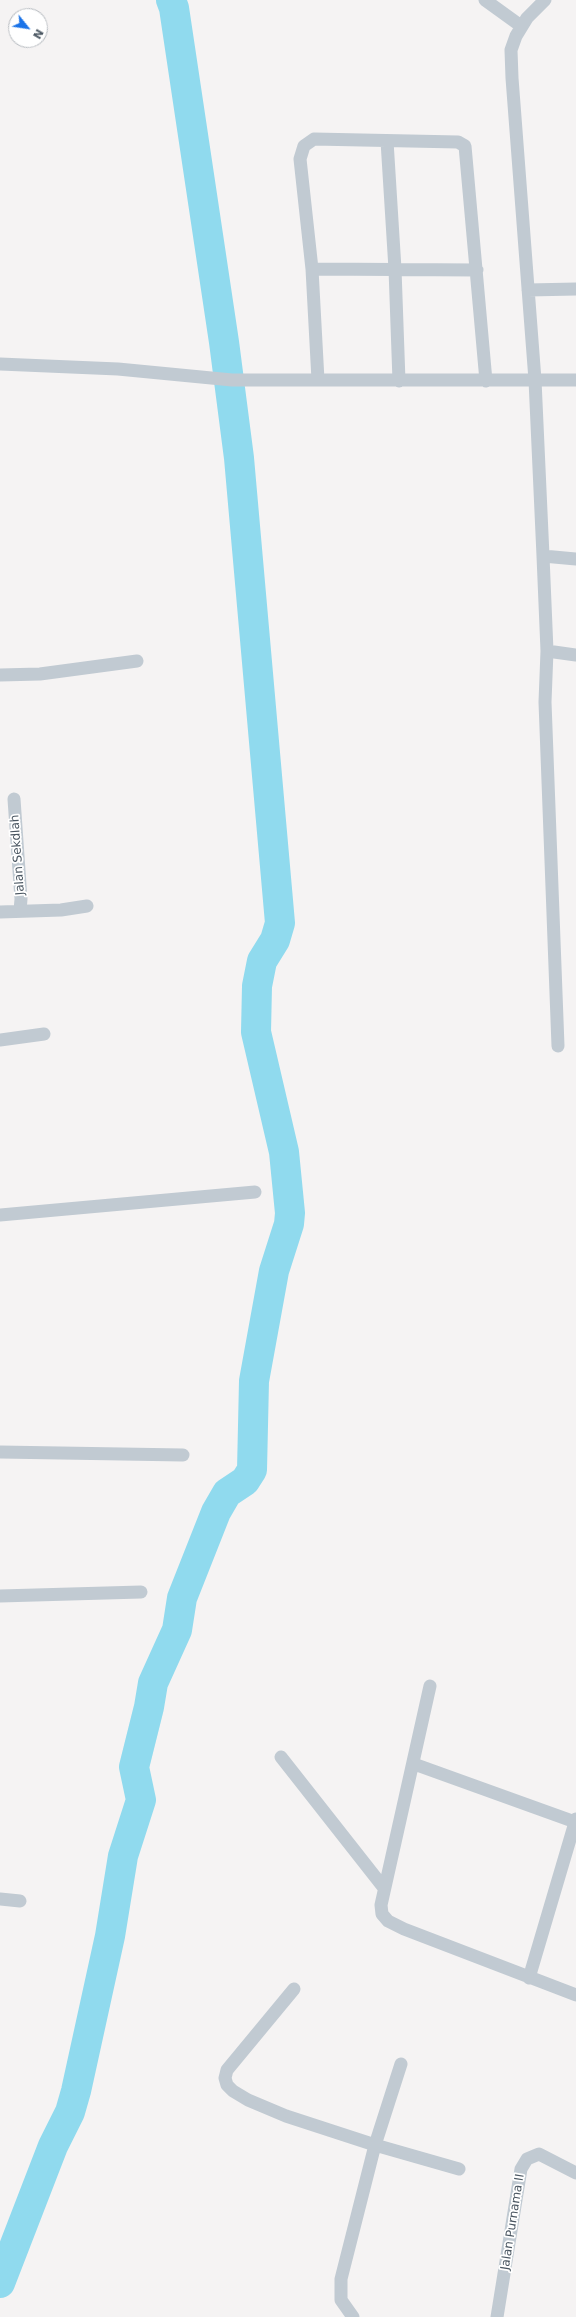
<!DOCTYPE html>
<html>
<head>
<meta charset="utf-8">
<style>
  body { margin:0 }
  #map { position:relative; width:576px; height:2317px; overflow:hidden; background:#f5f3f3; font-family:"DejaVu Sans",sans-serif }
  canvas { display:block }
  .north { position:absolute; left:8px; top:8px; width:40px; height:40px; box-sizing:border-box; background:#fff; border:1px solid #b7bbc0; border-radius:50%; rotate:120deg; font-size:11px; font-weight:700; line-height:16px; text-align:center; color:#4a5661 }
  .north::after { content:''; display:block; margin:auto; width:14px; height:18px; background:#1a73e8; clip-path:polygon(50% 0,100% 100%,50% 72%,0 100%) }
</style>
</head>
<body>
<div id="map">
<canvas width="576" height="2317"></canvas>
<div class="north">N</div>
</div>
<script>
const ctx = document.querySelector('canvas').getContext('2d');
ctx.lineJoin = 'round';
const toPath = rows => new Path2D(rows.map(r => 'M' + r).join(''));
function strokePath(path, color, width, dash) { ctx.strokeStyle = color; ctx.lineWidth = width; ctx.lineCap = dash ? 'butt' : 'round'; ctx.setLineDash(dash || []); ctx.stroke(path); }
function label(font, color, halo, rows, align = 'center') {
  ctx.font = font + ' "DejaVu Sans",sans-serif'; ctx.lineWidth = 3.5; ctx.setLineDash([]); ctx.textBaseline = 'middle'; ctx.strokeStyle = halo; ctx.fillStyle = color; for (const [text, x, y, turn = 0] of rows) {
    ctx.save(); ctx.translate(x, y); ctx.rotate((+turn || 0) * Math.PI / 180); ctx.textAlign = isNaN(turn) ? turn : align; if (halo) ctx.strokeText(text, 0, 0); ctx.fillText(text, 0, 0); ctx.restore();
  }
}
const river = toPath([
  [0,2283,53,2146,70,2112,76,2091,110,1936,123,1856,141,1800,134,1767,149,1707,153,1683,177,1630,182,1598,216,1512,227,1493,245,1481,252,1470,254,1381,274,1271,289,1224,290,1213,284,1152,256,1032,257,986,262,961,275,940,280,923,239,458,224,342,174,8,171,0]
]);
const street = toPath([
  [485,0,521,26],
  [545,0,527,18,516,36,511,50,512,78,535,380,543,556,576,559],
  [387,141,395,269,399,381],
  [312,269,477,270],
  [528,290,576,289],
  [0,364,118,369,232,380,576,380],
  [318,380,312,269,300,159,304,146,314,139,458,142,465,146,486,381],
  [543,556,547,651,545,702,558,1046],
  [547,651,576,655],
  [0,675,40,674,137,661],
  [14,799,21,899,20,911],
  [0,912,61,910,87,906],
  [0,1040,44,1034],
  [0,1215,255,1192],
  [0,1452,183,1455],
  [0,1596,141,1592],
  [430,1686,381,1905,382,1914,388,1921,404,1929,576,1995],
  [281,1757,384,1888],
  [414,1764,575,1822],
  [0,1899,20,1901],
  [529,1978,576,1819],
  [294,1989,227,2070,225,2078,227,2085,233,2091,248,2100,286,2116,375,2145,341,2279,341,2300,353,2317],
  [401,2064,375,2145,459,2169],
  [497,2317,521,2169,527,2159,539,2154,576,2173]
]);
const streetNames = [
  ["Jalan Sekdlah",18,855,-94],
  ["Jalan Purnama II",513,2222,-81]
];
strokePath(river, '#90daee', 30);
strokePath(street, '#c1cad2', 13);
label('12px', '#4a5661', '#fff', streetNames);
</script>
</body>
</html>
